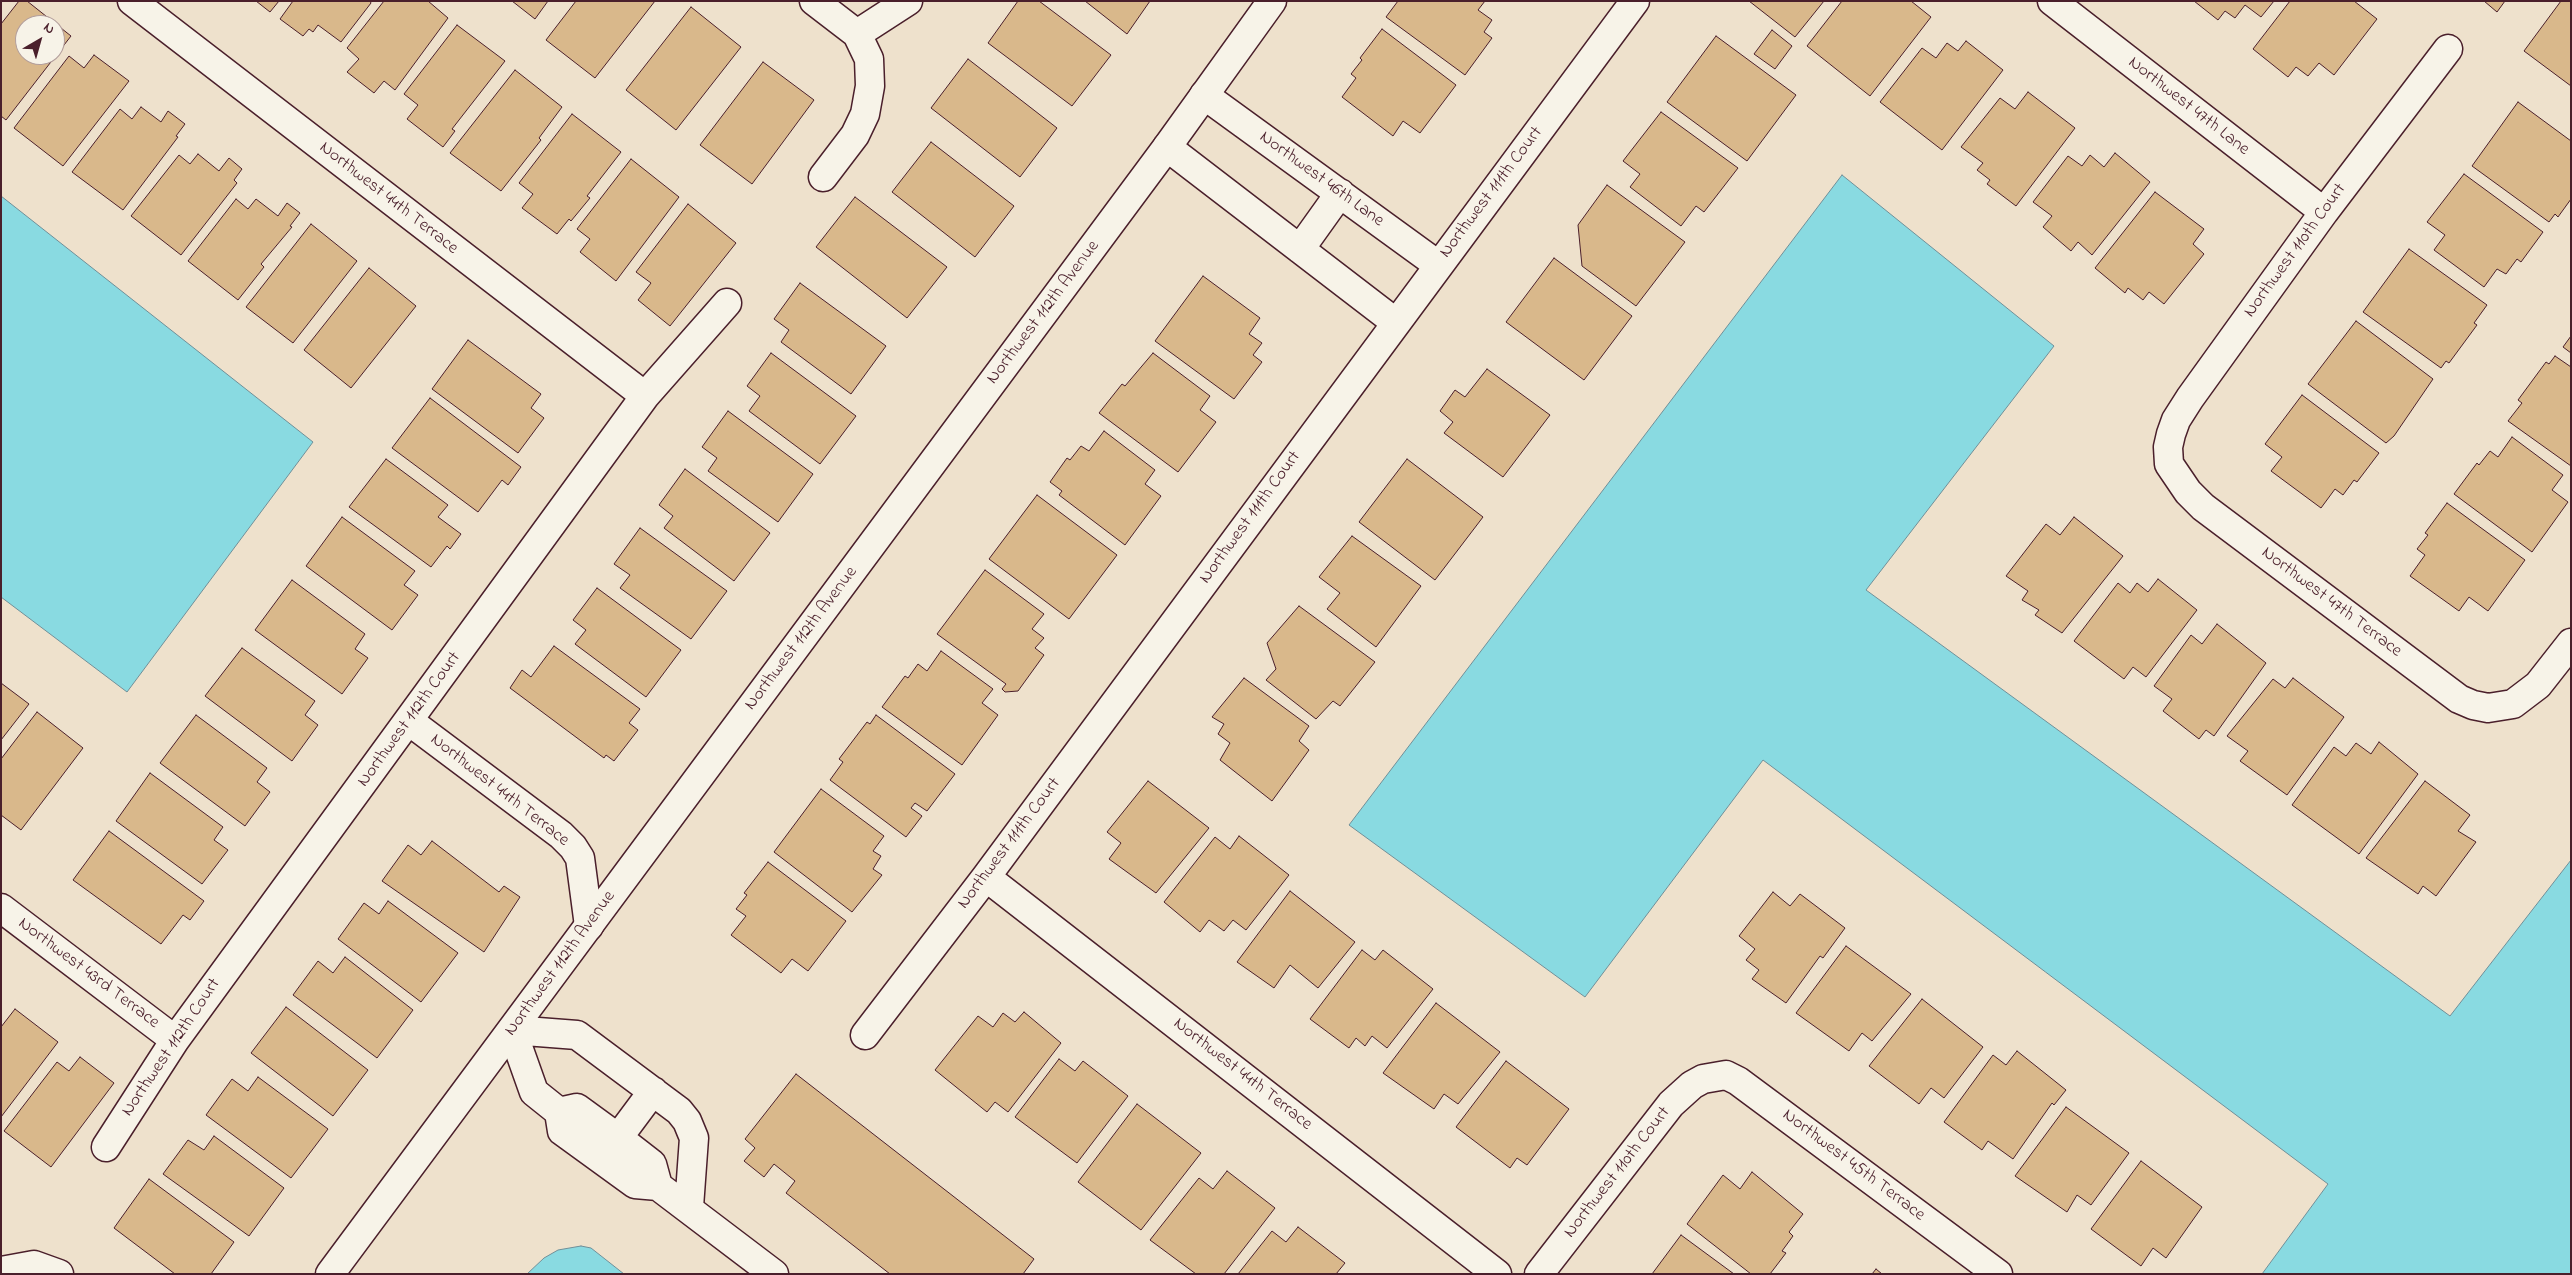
<!DOCTYPE html>
<html>
<head>
<meta charset="utf-8">
<style>
  body { margin:0 }
  #map { position:relative; width:2572px; height:1275px; overflow:hidden; background:#eee1cc; font-family:"Indie Flower",sans-serif }
  canvas { display:block }
  .frame { position:absolute; inset:0; border:2px solid #4a1f2b; pointer-events:none }
  .north { position:absolute; left:15px; top:15px; width:50px; height:50px; box-sizing:border-box; background:#f7f3e8; border:1px solid #b29e9c; border-radius:50%; rotate:38deg; font-size:14px; font-weight:700; line-height:20px; text-align:center; color:#4a1f2b }
  .north::after { content:''; display:block; margin:auto; width:18px; height:22px; background:#4a1f2b; clip-path:polygon(50% 0,100% 100%,50% 72%,0 100%) }
</style>
</head>
<body>
<div id="map">
<canvas width="2572" height="1275"></canvas>
<div class="frame"></div>
<div class="north">N</div>
</div>
<script>
const ctx = document.querySelector('canvas').getContext('2d');
ctx.lineJoin = 'round';
function paint(path, color) { ctx.fillStyle = color; ctx.fill(path, 'evenodd'); }
const toPath = rows => new Path2D(rows.map(r => 'M' + r).join(''));
function strokePath(path, color, width, dash) { ctx.strokeStyle = color; ctx.lineWidth = width; ctx.lineCap = dash ? 'butt' : 'round'; ctx.setLineDash(dash || []); ctx.stroke(path); }
function label(font, color, halo, rows, align = 'center') {
  ctx.font = font + ' "Indie Flower",sans-serif'; ctx.lineWidth = 4.5; ctx.setLineDash([]); ctx.textBaseline = 'middle'; ctx.strokeStyle = halo; ctx.fillStyle = color; for (const [text, x, y, turn = 0] of rows) {
    ctx.save(); ctx.translate(x, y); ctx.rotate((+turn || 0) * Math.PI / 180); ctx.textAlign = isNaN(turn) ? turn : align; if (halo) ctx.strokeText(text, 0, 0); ctx.fillText(text, 0, 0); ctx.restore();
  }
}
const water = toPath([
  [1842,175,2054,346,1866,590,2450,1016,2571,860,2571,1274,2262,1274,2328,1184,1763,760,1585,997,1349,825,1842,175],
  [1,196,313,442,127,692,1,597,1,196],
  [581,1246,591,1248,624,1274,527,1274,544,1258,558,1250,581,1246]
]);
const building = toPath([
  [19,1,27,1,71,36,6,120,1,116,1,24,19,1],
  [25,25,55,25,55,55,25,55,25,25],
  [256,1,279,1,270,12,256,1],
  [293,1,370,1,371,3,341,42,318,25,313,32,309,29,303,36,280,19,293,1],
  [384,1,428,1,448,18,395,90,384,81,374,93,347,72,359,59,347,48,384,1],
  [512,1,548,1,535,19,512,1],
  [576,1,655,1,595,78,546,40,576,1],
  [1018,1,1039,1,1111,55,1072,106,988,43,1018,1],
  [1085,1,1150,1,1127,34,1085,1],
  [1398,1,1485,1,1478,10,1492,20,1484,32,1492,38,1465,75,1386,17,1398,1],
  [1749,1,1824,1,1795,37,1749,1],
  [1842,1,1911,1,1931,17,1870,96,1807,46,1842,1],
  [2194,1,2274,1,2261,17,2245,5,2235,18,2225,11,2218,20,2194,1],
  [2290,1,2354,1,2377,19,2334,75,2319,63,2308,76,2296,67,2288,77,2253,49,2290,1],
  [2484,1,2505,1,2497,12,2484,1],
  [2561,1,2571,1,2571,86,2524,51,2561,1],
  [691,7,741,47,676,130,626,90,691,7],
  [457,25,505,61,452,129,455,131,443,147,407,119,418,105,404,94,457,25],
  [1382,29,1456,85,1420,133,1403,121,1393,136,1342,97,1356,78,1351,74,1362,60,1360,58,1382,29],
  [1772,30,1792,46,1775,69,1754,54,1772,30],
  [1716,36,1796,95,1747,161,1667,102,1716,36],
  [1966,41,2003,70,1942,150,1880,102,1922,48,1936,58,1947,43,1958,51,1966,41],
  [94,55,129,81,63,166,14,128,69,56,84,68,94,55],
  [968,59,1057,128,1020,177,931,108,968,59],
  [763,62,814,100,752,184,700,145,763,62],
  [515,70,562,107,539,138,541,140,501,191,450,153,515,70],
  [2028,92,2075,128,2016,206,1987,184,1990,180,1977,170,1983,163,1961,147,2000,98,2015,109,2028,92],
  [2518,102,2571,141,2571,199,2558,217,2555,214,2549,222,2472,166,2518,102],
  [141,107,161,122,168,111,185,124,176,136,178,137,123,210,72,172,120,109,132,119,141,107],
  [1661,112,1738,168,1704,212,1696,206,1681,226,1630,187,1640,174,1623,161,1661,112],
  [572,114,621,152,587,196,590,198,571,221,569,219,557,234,522,208,533,194,519,183,572,114],
  [931,142,1014,206,975,257,892,192,931,142],
  [2115,153,2150,182,2092,255,2078,242,2071,251,2043,227,2052,216,2033,202,2068,156,2082,166,2090,155,2104,167,2115,153],
  [198,154,219,171,229,158,242,169,234,180,237,183,181,255,131,216,179,155,190,164,198,154],
  [631,159,679,197,616,281,580,252,590,239,577,229,631,159],
  [2464,174,2543,232,2521,262,2517,259,2506,274,2497,269,2484,287,2434,250,2445,235,2427,222,2464,174],
  [1607,185,1685,242,1636,306,1582,266,1578,225,1607,185],
  [2155,192,2204,229,2193,244,2204,254,2164,304,2149,292,2143,300,2128,288,2125,293,2095,268,2155,192],
  [855,197,947,267,907,318,816,247,855,197],
  [236,199,248,209,256,199,278,216,287,203,300,213,290,226,292,227,261,264,264,267,238,300,188,261,236,199],
  [688,204,736,243,670,326,638,300,651,283,636,272,688,204],
  [311,224,357,261,293,343,246,307,311,224],
  [2409,249,2487,305,2474,323,2477,325,2449,363,2446,361,2441,368,2363,312,2409,249],
  [1554,258,1632,316,1584,380,1506,322,1554,258],
  [369,268,416,306,351,388,304,350,369,268],
  [1203,276,1260,318,1249,334,1262,343,1253,355,1262,362,1234,399,1155,341,1203,276],
  [800,283,886,346,851,394,781,342,789,330,774,319,800,283],
  [2356,321,2433,379,2394,436,2386,443,2308,384,2356,321],
  [2571,336,2571,353,2563,347,2571,336],
  [468,340,541,394,531,408,544,418,518,453,432,389,468,340],
  [771,353,856,416,820,464,749,411,760,396,747,386,771,353],
  [1153,353,1210,396,1200,410,1216,422,1178,472,1099,413,1122,384,1125,386,1153,353],
  [2555,356,2571,367,2571,466,2508,421,2522,403,2518,400,2546,362,2549,364,2555,356],
  [1487,369,1550,415,1503,477,1444,433,1453,422,1440,411,1455,390,1465,397,1487,369],
  [2302,395,2379,453,2357,482,2354,480,2343,495,2335,489,2321,508,2271,471,2282,457,2265,444,2302,395],
  [430,398,521,467,508,485,502,480,478,512,392,448,430,398],
  [728,411,813,474,778,522,708,471,717,458,702,447,728,411],
  [1104,431,1155,470,1145,484,1161,496,1125,545,1059,495,1062,491,1050,482,1067,458,1070,460,1081,446,1089,451,1104,431],
  [2512,437,2563,475,2552,490,2568,502,2532,552,2454,494,2477,463,2479,465,2490,451,2498,457,2512,437],
  [386,459,448,505,438,517,461,534,450,549,447,546,431,567,349,507,386,459],
  [1407,459,1483,517,1435,580,1359,522,1407,459],
  [685,469,770,533,734,581,664,528,673,516,659,505,685,469],
  [1037,495,1117,555,1069,619,989,559,1037,495],
  [2447,503,2525,560,2488,611,2469,597,2459,611,2410,576,2425,555,2417,549,2428,535,2425,533,2447,503],
  [342,517,415,571,404,585,418,595,392,630,306,566,342,517],
  [2074,517,2123,556,2062,633,2035,615,2039,610,2022,600,2028,591,2006,576,2046,524,2060,535,2074,517],
  [640,528,727,591,691,639,620,588,630,575,614,564,640,528],
  [1352,536,1421,586,1376,647,1327,609,1340,593,1319,577,1352,536],
  [985,570,1044,614,1032,629,1044,638,1035,648,1044,655,1018,691,1005,692,1002,689,1006,684,937,634,985,570],
  [2158,579,2197,610,2146,677,2133,667,2124,679,2074,641,2118,583,2130,593,2137,583,2148,592,2158,579],
  [292,580,365,634,355,649,368,658,342,694,255,630,292,580],
  [597,588,681,650,646,697,575,644,586,630,573,620,597,588],
  [1299,606,1375,662,1340,706,1333,701,1316,719,1266,680,1276,669,1267,643,1299,606],
  [2217,624,2266,663,2214,736,2206,730,2199,739,2163,711,2172,699,2154,686,2191,635,2202,644,2217,624],
  [554,646,640,709,629,723,638,730,614,761,606,755,604,758,510,688,522,670,531,677,554,646],
  [242,648,315,701,305,715,318,725,292,761,205,696,242,648],
  [941,651,993,689,982,703,998,715,962,765,882,707,905,676,908,678,918,664,927,671,941,651],
  [1244,678,1309,726,1299,741,1309,750,1272,801,1220,760,1230,743,1218,734,1224,724,1212,717,1244,678],
  [2293,678,2344,717,2287,795,2240,761,2248,751,2227,736,2273,679,2285,688,2293,678],
  [1,683,29,704,1,740,1,683],
  [37,712,83,748,21,830,1,815,1,759,37,712],
  [196,715,267,768,257,782,270,792,245,826,160,763,196,715],
  [876,715,955,774,927,811,915,803,911,808,922,816,906,837,830,780,843,762,839,759,867,722,870,724,876,715],
  [2379,742,2418,774,2359,854,2292,805,2334,747,2346,756,2356,743,2371,754,2379,742],
  [150,773,223,827,214,840,228,850,202,884,116,821,150,773],
  [1148,781,1209,828,1156,893,1109,859,1121,843,1107,832,1148,781],
  [2425,781,2470,815,2458,831,2476,842,2436,896,2423,886,2418,894,2366,858,2425,781],
  [821,789,884,836,873,851,881,856,873,869,882,875,852,912,774,852,821,789],
  [109,831,204,901,190,920,183,915,161,944,73,880,109,831],
  [1239,836,1289,875,1246,930,1233,920,1224,931,1209,920,1200,932,1164,902,1215,837,1230,849,1239,836],
  [432,841,499,892,504,886,520,897,484,952,382,881,408,845,421,855,432,841],
  [768,862,846,921,808,971,792,959,781,973,731,935,746,916,736,909,747,895,744,893,768,862],
  [1290,891,1355,942,1318,988,1290,965,1274,988,1237,962,1290,891],
  [1773,892,1790,906,1800,894,1845,928,1823,958,1820,956,1786,1003,1752,979,1759,970,1746,960,1755,949,1739,936,1773,892],
  [388,901,458,953,421,1002,338,939,364,903,379,914,388,901],
  [1846,946,1911,994,1872,1041,1862,1033,1849,1051,1796,1013,1846,946],
  [1362,950,1375,960,1383,950,1433,989,1387,1048,1372,1036,1365,1046,1356,1038,1349,1048,1310,1019,1362,950],
  [345,957,413,1010,377,1058,293,995,318,961,333,973,345,957],
  [1922,999,1983,1047,1944,1098,1931,1088,1919,1104,1869,1066,1922,999],
  [1436,1003,1500,1052,1458,1104,1444,1094,1434,1109,1383,1073,1436,1003],
  [286,1007,368,1070,333,1116,251,1053,286,1007],
  [15,1009,58,1042,1,1117,1,1027,15,1009],
  [1024,1012,1061,1043,1008,1112,995,1102,987,1112,935,1070,978,1016,993,1027,1003,1013,1015,1022,1024,1012],
  [2017,1051,2066,1090,2054,1105,2052,1103,2013,1159,1988,1141,1982,1150,1944,1122,1993,1055,2006,1065,2017,1051],
  [80,1057,114,1083,51,1167,4,1131,57,1062,69,1071,80,1057],
  [1059,1059,1075,1071,1083,1061,1128,1096,1077,1163,1015,1117,1059,1059],
  [1506,1061,1569,1109,1527,1165,1517,1158,1510,1168,1456,1127,1506,1061],
  [796,1074,1034,1259,1023,1274,890,1274,786,1193,795,1181,774,1164,764,1177,744,1161,755,1148,745,1139,796,1074],
  [258,1077,328,1129,291,1178,206,1115,232,1079,248,1091,258,1077],
  [1137,1104,1201,1153,1141,1230,1078,1182,1137,1104],
  [2066,1107,2129,1153,2091,1205,2077,1195,2067,1212,2015,1176,2066,1107],
  [214,1136,284,1188,249,1236,163,1174,188,1140,204,1150,214,1136],
  [2141,1161,2202,1207,2166,1258,2153,1248,2141,1266,2091,1229,2141,1161],
  [1227,1171,1275,1208,1224,1274,1196,1274,1150,1240,1199,1178,1213,1189,1227,1171],
  [1752,1172,1803,1214,1789,1232,1793,1236,1782,1251,1786,1253,1770,1274,1751,1274,1687,1224,1723,1175,1740,1189,1752,1172],
  [149,1179,234,1242,211,1274,175,1274,114,1228,149,1179],
  [1298,1227,1345,1263,1336,1274,1238,1274,1272,1231,1286,1242,1298,1227],
  [1681,1235,1734,1274,1652,1274,1681,1235],
  [1876,1269,1882,1274,1872,1274,1876,1269]
]);
const street = toPath([
  [132,1,645,396],
  [814,1,857,34],
  [2052,1,2324,212],
  [2448,49,2324,212,2190,398,2176,420,2171,434,2168,447,2169,464,2188,492,2203,507,2459,699,2473,705,2488,708,2513,704,2538,685,2571,643],
  [1204,95,1438,265],
  [1167,147,1395,322],
  [823,177,855,135,865,114,870,86,869,59,857,34,908,1],
  [1300,249,1340,193],
  [409,721,561,835,573,847,580,858,589,926],
  [986,877,1497,1274],
  [1,908,175,1040],
  [865,1035,986,877,1635,1],
  [559,1112,577,1108,625,1143,652,1164,658,1186],
  [618,1138,653,1091],
  [106,1147,175,1040,645,396,727,303],
  [689,1207,694,1138,687,1121,679,1111,577,1035,512,1030,534,1092,559,1112,562,1131,635,1184,658,1186,774,1274],
  [1,1271,34,1265,59,1274],
  [1539,1274,1671,1104,1692,1085,1703,1079,1726,1075,1738,1081,1998,1274]
]);
const secondary = toPath([
  [330,1274,1167,147,1272,1]
]);
const streetNames = [
  ["Northwest 47th Lane",2188,107,38],
  ["Northwest 46th Lane",1321,180,36],
  ["Northwest 111th Court",1492,193,-53],
  ["Northwest 44th Terrace",388,199,38],
  ["Northwest 110th Court",2296,251,-54],
  ["Northwest 112th Avenue",1044,313,-53],
  ["Northwest 111th Court",1251,518,-54],
  ["Northwest 47th Terrace",2331,603,37],
  ["Northwest 112th Avenue",802,639,-53],
  ["Northwest 112th Court",410,720,-54],
  ["Northwest 44th Terrace",499,791,38],
  ["Northwest 111th Court",1010,844,-53],
  ["Northwest 112th Avenue",561,964,-54],
  ["Northwest 43rd Terrace",88,974,37],
  ["Northwest 112th Court",172,1048,-56],
  ["Northwest 44th Terrace",1242,1075,38],
  ["Northwest 45th Terrace",1853,1166,37],
  ["Northwest 110th Court",1618,1173,-52]
];
paint(water, '#89dae1');
strokePath(water, '#708f98', 1);
paint(building, '#d9b88b');
strokePath(building, '#4a1f2b', 1);
strokePath(street, '#4a1f2b', 31);
strokePath(secondary, '#4a1f2b', 31);
strokePath(street, '#f7f3e8', 28);
strokePath(secondary, '#f7f3e8', 28);
label('18px', '#4a1f2b', '#f7f3e8', streetNames);
</script>
</body>
</html>
